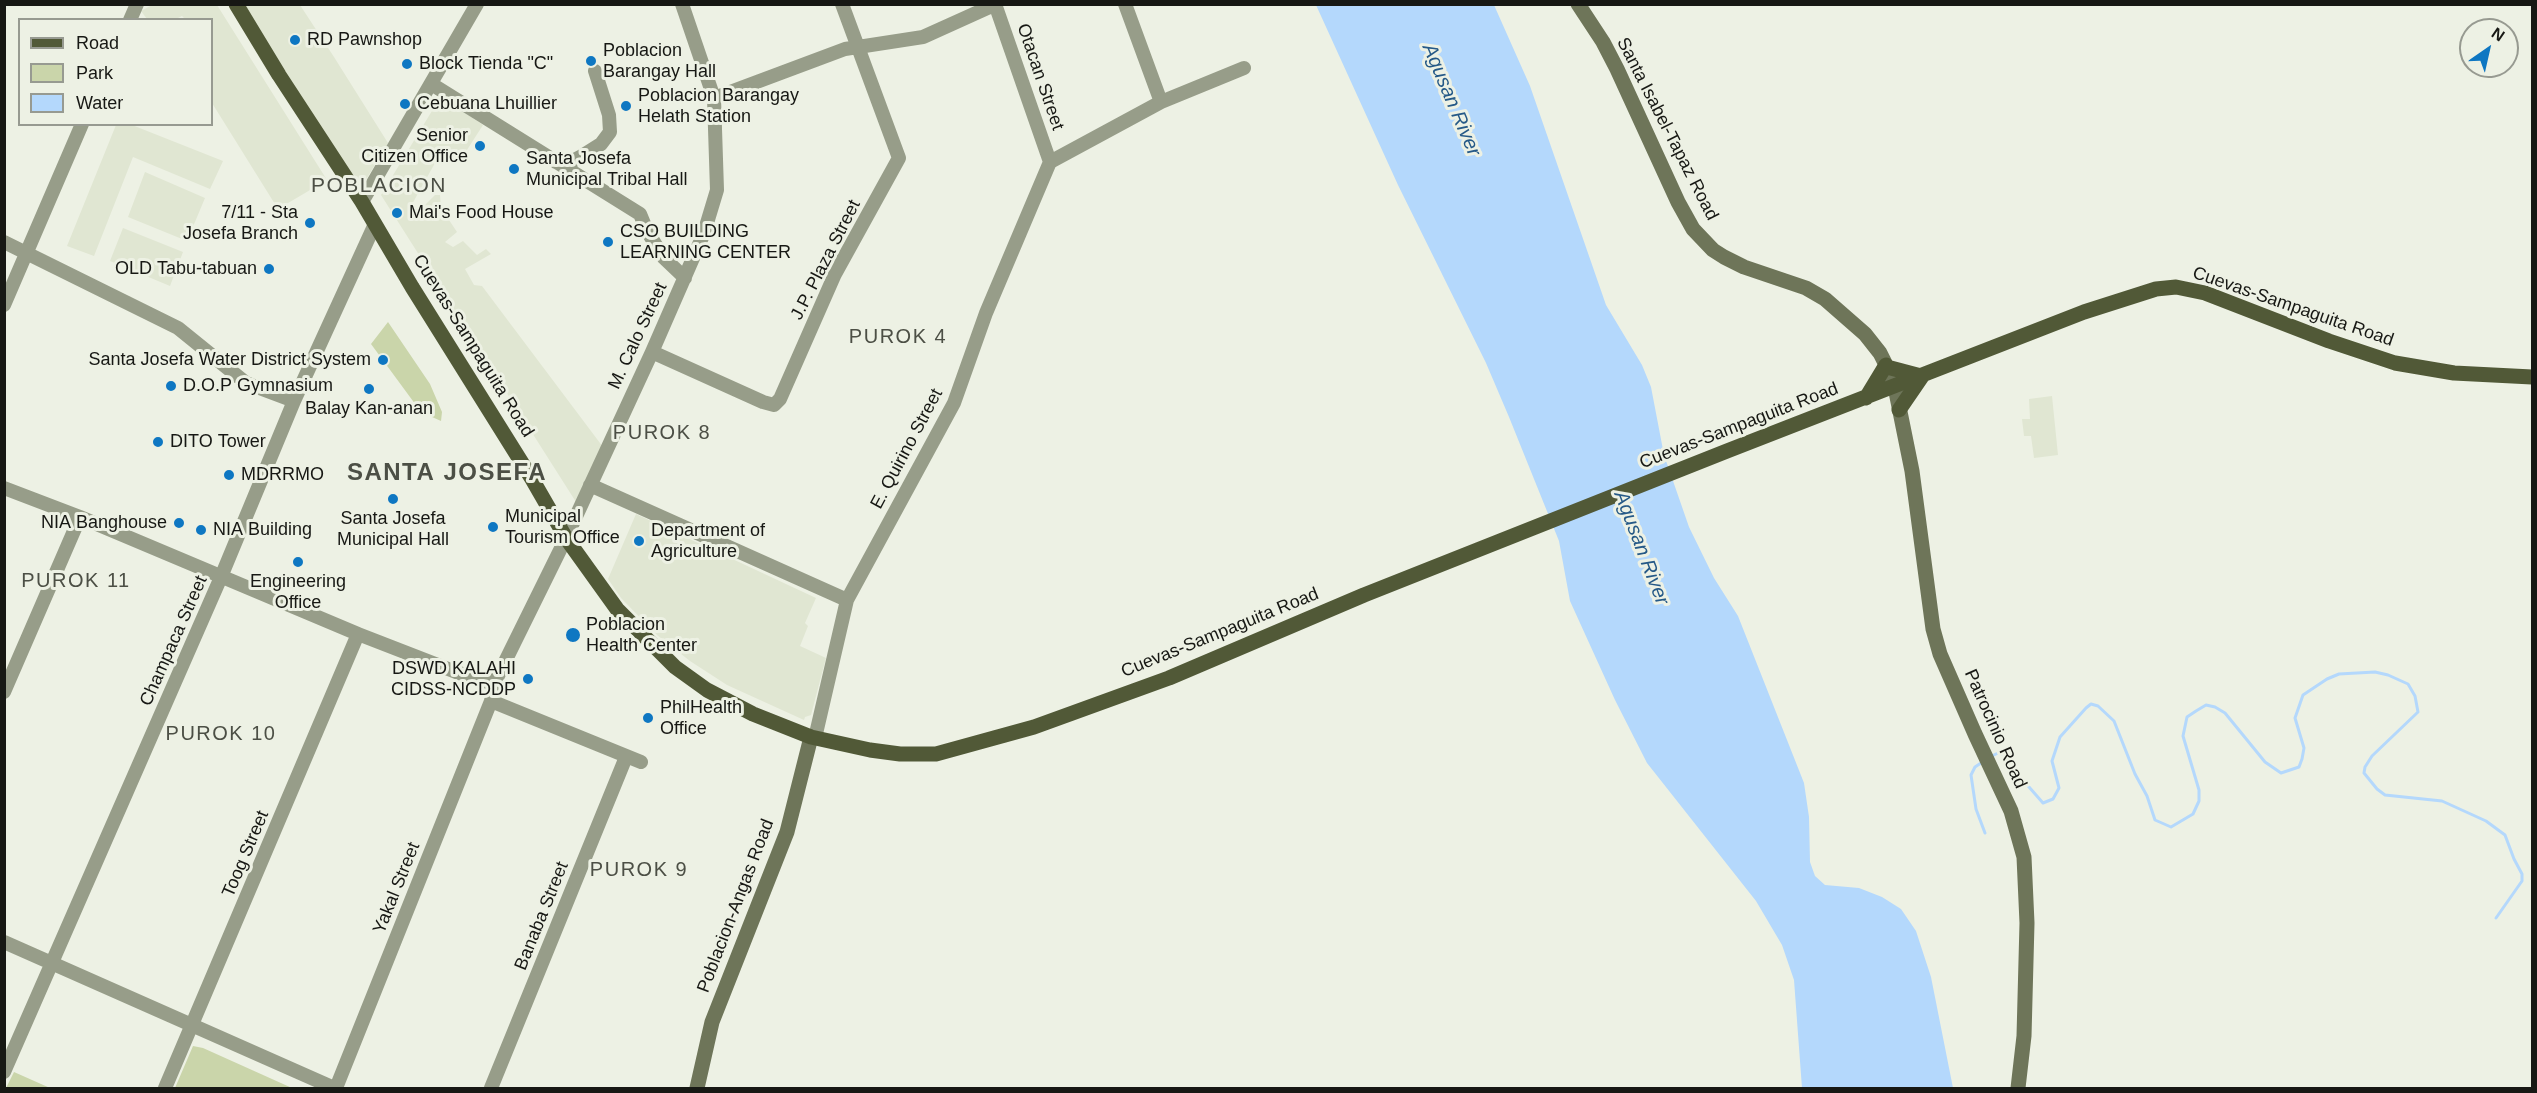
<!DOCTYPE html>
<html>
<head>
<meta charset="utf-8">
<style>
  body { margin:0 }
  #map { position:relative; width:2537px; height:1093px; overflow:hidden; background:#edf1e4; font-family:Arial,sans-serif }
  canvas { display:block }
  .frame { position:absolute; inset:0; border:6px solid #171814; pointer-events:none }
  .legend { position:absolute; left:18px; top:18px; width:195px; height:108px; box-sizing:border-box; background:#edf1e4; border:2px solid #979a91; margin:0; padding:8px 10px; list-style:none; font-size:18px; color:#171814 }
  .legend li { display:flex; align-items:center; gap:12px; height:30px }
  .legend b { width:30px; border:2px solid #979a91 }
  .north { position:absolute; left:2459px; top:18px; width:60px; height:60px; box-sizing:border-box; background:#edf1e4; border:2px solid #979a91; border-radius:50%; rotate:34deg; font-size:16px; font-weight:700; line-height:24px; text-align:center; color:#171814 }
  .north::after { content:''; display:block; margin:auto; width:21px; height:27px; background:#0e77c2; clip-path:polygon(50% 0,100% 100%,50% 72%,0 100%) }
</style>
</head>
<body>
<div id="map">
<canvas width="2537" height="1093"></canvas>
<div class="frame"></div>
<ul class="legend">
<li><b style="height:8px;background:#515937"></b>Road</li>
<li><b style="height:16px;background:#cad5aa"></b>Park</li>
<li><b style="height:16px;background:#b4d8fc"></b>Water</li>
</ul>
<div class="north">N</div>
</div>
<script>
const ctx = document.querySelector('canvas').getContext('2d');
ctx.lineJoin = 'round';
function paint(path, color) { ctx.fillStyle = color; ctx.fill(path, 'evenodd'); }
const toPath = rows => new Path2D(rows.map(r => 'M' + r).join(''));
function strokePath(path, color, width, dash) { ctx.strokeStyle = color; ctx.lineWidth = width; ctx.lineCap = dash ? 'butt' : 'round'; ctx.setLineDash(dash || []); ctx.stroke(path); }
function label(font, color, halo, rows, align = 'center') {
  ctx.font = font + ' Arial,sans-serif'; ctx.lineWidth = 6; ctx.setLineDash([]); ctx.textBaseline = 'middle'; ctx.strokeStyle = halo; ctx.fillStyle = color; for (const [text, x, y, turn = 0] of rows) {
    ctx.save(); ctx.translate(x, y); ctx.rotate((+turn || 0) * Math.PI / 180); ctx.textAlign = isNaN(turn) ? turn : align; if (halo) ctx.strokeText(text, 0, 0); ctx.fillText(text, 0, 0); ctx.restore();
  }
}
const built = toPath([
  [152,5,217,5,327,180,278,209,212,103,212,20,185,19,182,16,176,19,147,19,141,11],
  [238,5,300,5,334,57,388,143,358,193],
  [441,96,483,125,465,153,456,149,450,159,440,154,411,206,416,214,435,195,440,195,441,208,457,232,445,242,453,247,463,241,477,255,486,249,491,254,465,269,474,285,482,286,603,447,576,502,381,195],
  [116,125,132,125,223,161,210,189,133,157,94,256,67,246],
  [145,172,205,198,187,241,128,217],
  [123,228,183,252,170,286,110,261],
  [2052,396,2058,455,2034,458,2031,436,2024,436,2022,419,2030,419,2029,399],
  [636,514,816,598,805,623,808,626,800,646,826,658,811,715,805,717,804,720,727,685,690,661,657,635,621,598,608,579]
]);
const green = toPath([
  [388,322,430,384,442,412,441,421,421,412,371,344],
  [193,1046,203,1048,292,1088,175,1088],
  [14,1072,50,1088,6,1088]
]);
const water = toPath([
  [1316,5,1494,5,1530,86,1606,305,1642,365,1651,387,1664,455,1689,527,1714,578,1738,616,1804,783,1809,817,1810,862,1815,876,1825,885,1859,888,1882,897,1901,909,1916,931,1931,977,1953,1088,1802,1088,1794,980,1782,945,1756,901,1647,763,1615,700,1570,601,1559,541,1509,417,1486,363,1398,185]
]);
const stream = toPath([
  [1992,756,1998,753,2011,757,2022,779,2043,803,2053,799,2059,788,2052,761,2060,737,2086,708,2091,704,2098,706,2114,721,2135,774,2147,796,2155,820,2171,827,2193,814,2199,801,2199,790,2183,736,2187,717,2196,711,2206,705,2215,707,2225,713,2265,762,2281,773,2299,767,2302,759,2304,748,2295,718,2303,695,2327,679,2339,674,2375,672,2388,675,2408,684,2415,696,2418,712,2372,756,2365,767,2364,773,2377,789,2385,795,2442,801,2486,821,2505,835,2514,859,2522,874,2522,881,2496,918],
  [1984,761,1975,767,1971,775,1976,809,1985,833]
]);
const street = toPath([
  [995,4,1050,162],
  [1125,4,1161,102],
  [130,20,137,4],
  [433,85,640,214,647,231,664,258,685,278],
  [714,98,845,49,923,37,996,4],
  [556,162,567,164,582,156,601,144,610,132,609,115,595,71],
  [362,202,477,4],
  [4,242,178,328,246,383,294,401],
  [4,305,82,124],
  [652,352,763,402,774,405,780,399,835,274,899,158,842,4],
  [590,485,847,600],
  [4,488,80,517,358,634,456,672,494,684,491,701,641,762],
  [494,684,566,538,652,352,704,233,717,190,714,98,682,4],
  [4,692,80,517],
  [815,738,847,600,954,403,986,313,1050,162,1161,102,1244,68],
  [4,942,334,1088],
  [4,1072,221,577,294,401,375,224],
  [165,1088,358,634],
  [336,1088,491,701],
  [491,1088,626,757]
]);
const secondary = toPath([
  [1578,4,1603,42,1617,69,1678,202,1693,229,1713,250,1724,257,1744,267,1806,288,1825,299,1865,334,1880,353,1887,367,1895,387,1912,471,1933,629,1940,654,1975,734,2011,811,2024,857,2027,923,2024,1036,2018,1088],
  [697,1088,712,1022,787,832,811,737]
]);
const primary = toPath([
  [236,4,279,75,362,202,412,287,532,479,566,538,617,609,675,667,707,690,753,714,811,737,870,750,900,754,936,754,1034,727,1169,678,1364,595,1727,451,2084,312,2156,289,2176,287,2205,293,2329,341,2395,363,2454,373,2532,377],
  [1887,367,1921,376],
  [1866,398,1886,365],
  [1899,410,1923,375]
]);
const markers = [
  [295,40,6,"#0e77c2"],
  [591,61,6,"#0e77c2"],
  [407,64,6,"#0e77c2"],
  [405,104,6,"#0e77c2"],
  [626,106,6,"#0e77c2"],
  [480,146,6,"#0e77c2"],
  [514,169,6,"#0e77c2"],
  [397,213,6,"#0e77c2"],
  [310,223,6,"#0e77c2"],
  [608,242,6,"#0e77c2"],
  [269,269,6,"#0e77c2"],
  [383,360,6,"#0e77c2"],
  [171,386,6,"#0e77c2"],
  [369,389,6,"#0e77c2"],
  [158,442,6,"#0e77c2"],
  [229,475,6,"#0e77c2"],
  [393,499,6,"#0e77c2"],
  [179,523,6,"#0e77c2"],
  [493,527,6,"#0e77c2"],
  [201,530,6,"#0e77c2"],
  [639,541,6,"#0e77c2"],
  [298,562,6,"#0e77c2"],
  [573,635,8,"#0e77c2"],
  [528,679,6,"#0e77c2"],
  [648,718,6,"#0e77c2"]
];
const poiNames = [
  ["RD Pawnshop",307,40],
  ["Poblacion",603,51],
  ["Barangay Hall",603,72],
  ["Block Tienda \"C\"",419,64],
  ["Poblacion Barangay",638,96],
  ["Helath Station",638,117],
  ["Cebuana Lhuillier",417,104],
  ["Senior",468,136,"right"],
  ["Citizen Office",468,157,"right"],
  ["Santa Josefa",526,159],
  ["Municipal Tribal Hall",526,180],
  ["7/11 - Sta",298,213,"right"],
  ["Josefa Branch",298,234,"right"],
  ["Mai's Food House",409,213],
  ["CSO BUILDING",620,232],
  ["LEARNING CENTER",620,253],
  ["OLD Tabu-tabuan",257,269,"right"],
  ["Santa Josefa Water District System",371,360,"right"],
  ["D.O.P Gymnasium",183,386],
  ["Balay Kan-anan",369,409,"center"],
  ["DITO Tower",170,442],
  ["MDRRMO",241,475],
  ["Municipal",505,517],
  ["Tourism Office",505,538],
  ["Santa Josefa",393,519,"center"],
  ["Municipal Hall",393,540,"center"],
  ["NIA Banghouse",167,523,"right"],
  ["NIA Building",213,530],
  ["Department of",651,531],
  ["Agriculture",651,552],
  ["Engineering",298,582,"center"],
  ["Office",298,603,"center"],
  ["Poblacion",586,625],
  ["Health Center",586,646],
  ["DSWD KALAHI",516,669,"right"],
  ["CIDSS-NCDDP",516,690,"right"],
  ["PhilHealth",660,708],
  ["Office",660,729]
];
const streetNames = [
  ["Otacan Street",1040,77,71],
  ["Santa Isabel-Tapaz Road",1667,129,63],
  ["J.P. Plaza Street",826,260,-63],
  ["Cuevas-Sampaguita Road",2293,307,19],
  ["M. Calo Street",638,336,-65],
  ["Cuevas-Sampaguita Road",473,346,58],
  ["Cuevas-Sampaguita Road",1739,426,-21],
  ["E. Quirino Street",907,449,-62],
  ["Cuevas-Sampaguita Road",1220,633,-22],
  ["Champaca Street",174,641,-66],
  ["Patrocinio Road",1995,729,66],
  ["Toog Street",246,854,-67],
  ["Yakal Street",397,888,-68],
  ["Poblacion-Angas Road",736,906,-69],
  ["Banaba Street",542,916,-68]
];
const waterNames = [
  ["Agusan River",1451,100,67],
  ["Agusan River",1641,548,69]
];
const neighbourhoodNames = [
  ["PUROK 4",898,337],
  ["PUROK 8",662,433],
  ["PUROK 11",76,581],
  ["PUROK 10",221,734],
  ["PUROK 9",639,870]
];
const quarterNames = [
  ["POBLACION",379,186]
];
const districtNames = [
  ["SANTA JOSEFA",447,473]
];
paint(built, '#e0e6d2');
paint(green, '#cad5aa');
paint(water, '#b4d8fc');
strokePath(stream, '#b4d8fc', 3);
strokePath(street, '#979d89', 14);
strokePath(secondary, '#6e7559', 15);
strokePath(primary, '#515937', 15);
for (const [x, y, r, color] of markers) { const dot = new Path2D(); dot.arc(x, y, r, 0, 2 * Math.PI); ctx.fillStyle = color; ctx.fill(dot); strokePath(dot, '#edf1e4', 2); }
label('18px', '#171814', '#edf1e4', poiNames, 'left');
label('18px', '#171814', '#edf1e4', streetNames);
label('italic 20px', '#255987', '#edf1e4', waterNames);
ctx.letterSpacing = '1.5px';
label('20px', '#4c4f45', '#edf1e4', neighbourhoodNames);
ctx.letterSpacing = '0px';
ctx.letterSpacing = '1.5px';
label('21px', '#4c4f45', '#edf1e4', quarterNames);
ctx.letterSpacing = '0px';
ctx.letterSpacing = '1.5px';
label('bold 24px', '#4c4f45', '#edf1e4', districtNames);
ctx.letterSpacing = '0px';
</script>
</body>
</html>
